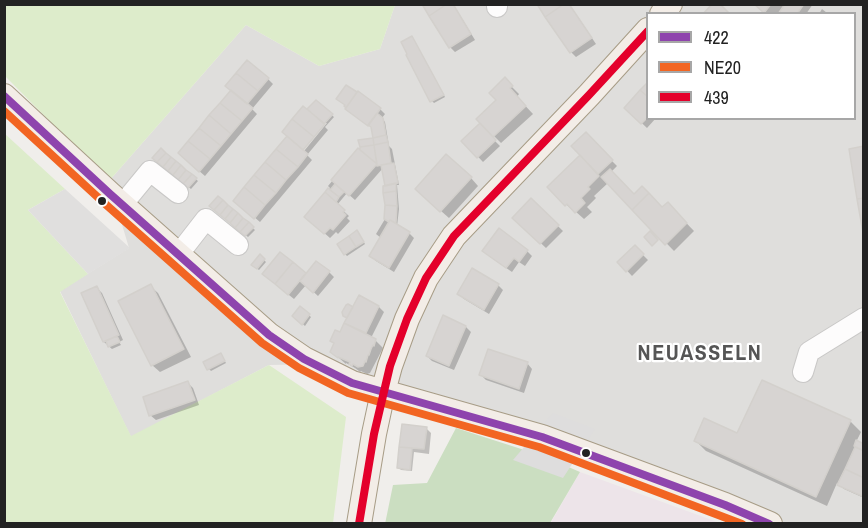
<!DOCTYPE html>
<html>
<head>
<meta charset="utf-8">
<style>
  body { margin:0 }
  #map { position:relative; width:868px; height:528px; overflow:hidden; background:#f0eeeb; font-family:"Archivo Narrow",sans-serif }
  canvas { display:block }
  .frame { position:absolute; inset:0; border:6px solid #222; pointer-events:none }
  .legend { position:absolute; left:646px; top:12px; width:210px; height:108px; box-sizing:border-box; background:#fff; border:2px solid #a7a7a7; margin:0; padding:8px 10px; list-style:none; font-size:18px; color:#222 }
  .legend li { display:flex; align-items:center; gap:12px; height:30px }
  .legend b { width:30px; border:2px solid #a7a7a7 }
</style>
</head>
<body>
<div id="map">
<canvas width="868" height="528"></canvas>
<div class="frame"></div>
<ul class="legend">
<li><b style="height:8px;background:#8e44ad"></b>422</li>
<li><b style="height:8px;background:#f26522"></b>NE20</li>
<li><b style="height:8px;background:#e4002b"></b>439</li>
</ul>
</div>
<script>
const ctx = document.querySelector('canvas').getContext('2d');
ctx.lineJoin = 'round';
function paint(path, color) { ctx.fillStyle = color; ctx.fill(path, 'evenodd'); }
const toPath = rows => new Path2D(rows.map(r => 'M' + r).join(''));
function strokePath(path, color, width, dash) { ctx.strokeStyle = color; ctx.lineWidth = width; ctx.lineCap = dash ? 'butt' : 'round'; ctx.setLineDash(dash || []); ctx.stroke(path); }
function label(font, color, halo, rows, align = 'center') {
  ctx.font = font + ' "Archivo Narrow",sans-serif'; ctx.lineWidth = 4.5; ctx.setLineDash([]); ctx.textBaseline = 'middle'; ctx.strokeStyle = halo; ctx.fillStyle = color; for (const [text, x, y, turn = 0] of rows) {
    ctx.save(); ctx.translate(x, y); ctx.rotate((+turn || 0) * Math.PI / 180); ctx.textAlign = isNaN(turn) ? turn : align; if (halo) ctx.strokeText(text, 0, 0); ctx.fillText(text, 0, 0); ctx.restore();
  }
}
const residential = toPath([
  [395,5,863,5,863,523,780,523,325,364,269,365,131,437,60,291,129,248,109,181,246,25,319,66,380,49],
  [648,14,854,14,854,118,648,118]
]);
const industrial = toPath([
  [580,472,720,523,550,524]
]);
const grass = toPath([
  [4,5,395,5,380,49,319,66,246,25,109,181,5,76],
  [4,133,65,189,28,210,88,274,60,292,131,436,269,365,346,417,333,523,5,523]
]);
const forest = toPath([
  [456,428,543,456,580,472,550,523,385,524,393,485,427,483]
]);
const parking = toPath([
  [65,189,130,248,88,274,28,210]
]);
const pier = toPath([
  [553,413,595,429,563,478,513,460]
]);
const shadow = toPath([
  [453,4,475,40,455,52,450,47],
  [569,4,596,44,576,57,571,52],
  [755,4,813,4,806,14,765,14],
  [822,9,827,13,827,14,819,14],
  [412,38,445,97,434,103,432,101],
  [268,79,273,84,252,109,257,114,205,176,184,158],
  [505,80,519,94,517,97,533,114,501,143,493,135,491,137,500,146,483,162,463,141,482,123,498,100],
  [648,84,648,118,656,118,647,128,626,108],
  [347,87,380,109,385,114,382,118,385,122,389,146,392,149,399,185,397,185,399,209,397,226,409,233,414,238,394,272,376,261,371,256,381,238,376,234,385,219,387,187,383,168,355,200,347,193,337,205,349,216,347,218,350,221,338,234,336,232,330,238,306,217,330,188,328,186,358,150,366,157,374,139,373,128,352,114],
  [316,102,334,117,325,127,328,130,307,155,312,160,260,222,240,205,314,117],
  [323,123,327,123,300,156,297,154],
  [586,135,617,166,611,172,634,196,662,209,668,204,694,231,674,251,608,183,594,196,596,198,587,207,592,212,584,219,575,211,574,212,549,187,589,163],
  [161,150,198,181,191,189,154,158],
  [471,178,478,186,449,218,424,196],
  [218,198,255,230,248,237,211,206],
  [531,200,563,231,546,248,514,218],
  [359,235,365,244,347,256,345,254],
  [635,247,648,260,632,276,619,262],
  [527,251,532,256,525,266,519,262,512,272,489,256],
  [280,254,306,275,329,272,334,277,318,296,306,285,294,299,269,279],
  [260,256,266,262,259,270,253,265],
  [498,285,503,290,489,314,464,299,459,294],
  [150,286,158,293,191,357,160,372,152,365],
  [97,288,102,293,123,340,119,342,121,345,112,349,104,342,83,294],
  [359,297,379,307,384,312,371,338,375,340,383,348,370,373,367,374,361,371,360,372,359,371,355,368,346,363,346,364,332,352],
  [300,308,311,317,305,326,294,316],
  [466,327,471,332,454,370,432,361,427,356],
  [222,357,226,363,211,371,209,369],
  [527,363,532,369,524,393,486,380,481,375],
  [763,382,851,422,861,432,856,442,864,445,864,498,844,489,837,483,827,506,706,451,696,441,738,435],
  [188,383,193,388,199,405,156,420,150,415],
  [403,426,426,428,431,433,429,454,414,452,412,471,401,470,399,468]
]);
const building = toPath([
  [422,4,447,4,429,16,422,4],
  [447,4,453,4,471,34,449,48,429,16,447,4],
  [537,4,564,4,545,17,537,4],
  [564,4,569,4,592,38,570,53,545,17,564,4],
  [712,4,720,4,730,14,703,14,712,4],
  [754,4,771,4,764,13,754,4],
  [785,4,804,4,797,14,778,14,785,4],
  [412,36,444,95,430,102,406,55,407,54,401,42,412,36],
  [247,60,269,78,258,91,236,73,247,60],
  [236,73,258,91,247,104,225,86,236,73],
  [505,77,513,86,510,88,526,106,493,137,476,119,496,100,489,93,505,77],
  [648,82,648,97,640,90,648,82],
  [346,85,357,92,346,108,344,106,345,105,336,99,346,85],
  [231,90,253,108,242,121,220,103,231,90],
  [640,90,648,97,648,117,641,124,624,108,640,90],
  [358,91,381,108,368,126,345,109,358,91],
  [316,100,333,114,324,124,307,109,316,100],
  [220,103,242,121,231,134,209,115,220,103],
  [303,106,325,124,314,137,292,119,303,106],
  [377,113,383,118,386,135,373,138,371,127,368,125,377,113],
  [209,115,231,134,221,146,199,128,209,115],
  [292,119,314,137,303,150,282,132,292,119],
  [480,123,496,140,477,158,461,141,480,123],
  [199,128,221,146,210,159,188,141,199,128],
  [586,132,613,160,598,174,571,146,586,132],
  [386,135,388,142,374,145,373,138,386,135],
  [287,136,308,154,298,167,276,149,287,136],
  [373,138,374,145,360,147,358,140,373,138],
  [188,141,210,159,199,172,178,153,188,141],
  [388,142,391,163,377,166,374,145,388,142],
  [374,145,377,164,360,150,360,147,374,145],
  [864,146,864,198,857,199,849,149,864,146],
  [161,148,166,153,157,162,152,158,161,148],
  [358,148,377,164,349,196,331,180,358,148],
  [276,149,298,167,286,180,265,162,276,149],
  [166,153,171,157,163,167,157,162,166,153],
  [446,154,472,177,440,212,415,189,446,154],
  [580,155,599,176,588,187,590,189,581,198,585,203,575,213,567,204,565,206,547,187,580,155],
  [171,157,176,161,168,171,163,167,171,157],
  [176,161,181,165,173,175,168,171,176,161],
  [265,162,286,180,276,193,254,175,265,162],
  [394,163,398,183,385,186,381,165,394,163],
  [181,165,186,170,178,180,173,175,181,165],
  [610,169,634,194,642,186,649,193,632,210,601,177,610,169],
  [186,170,192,174,183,184,178,180,186,170],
  [192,174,197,178,188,188,183,184,192,174],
  [254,175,276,193,265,205,244,187,254,175],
  [396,183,396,191,383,193,383,186,396,183],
  [335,184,344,192,339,197,330,190,335,184],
  [244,187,265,205,254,219,233,201,244,187],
  [328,188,339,197,336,202,325,192,328,188],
  [396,191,397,206,385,205,383,193,396,191],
  [325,192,345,210,343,212,346,215,333,230,330,228,324,234,304,217,325,192],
  [649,193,662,207,668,202,687,223,665,245,632,210,649,193],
  [218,196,223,200,214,210,209,206,218,196],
  [531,198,559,225,540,244,512,218,531,198],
  [864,198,864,238,857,199,864,198],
  [223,200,228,205,220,215,214,210,223,200],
  [228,205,233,209,225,219,220,215,228,205],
  [385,205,397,206,396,223,390,220,389,222,384,219,385,205],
  [233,209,238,213,230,223,225,219,233,209],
  [238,213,243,218,235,228,230,223,238,213],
  [243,218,249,222,240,232,235,228,243,218],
  [390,220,410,232,389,268,369,256,390,220],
  [249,222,254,227,245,236,240,232,249,222],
  [499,228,528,250,519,262,514,258,506,268,482,251,499,228],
  [357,230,364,242,356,247,349,236,357,230],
  [650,231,658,240,652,246,644,237,650,231],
  [349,236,356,247,344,255,337,244,349,236],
  [635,245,644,254,626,272,617,262,635,245],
  [280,252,293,262,275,284,262,274,280,252],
  [260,254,265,259,257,269,251,265,260,254],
  [316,261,330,271,313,293,300,281,316,261],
  [293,262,306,273,288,295,275,284,293,262],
  [472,268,499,284,484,310,457,294,472,268],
  [151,284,184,349,151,366,118,301,151,284],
  [97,286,119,335,103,342,81,293,97,286],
  [359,295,379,306,366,333,344,323,359,295],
  [348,304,353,307,347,318,343,316,342,312,346,305,348,304],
  [300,306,310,314,302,325,292,316,300,306],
  [443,315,466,326,449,366,426,356,443,315],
  [344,323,376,339,374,346,373,345,371,349,369,355,368,355,366,362,365,361,363,366,358,367,353,364,352,366,349,364,350,362,338,357,338,358,330,352,334,343,330,341,335,330,340,332,344,323],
  [117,336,120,342,108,347,106,341,117,336],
  [488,349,528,362,519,389,479,375,488,349],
  [221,353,225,361,207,370,203,362,221,353],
  [762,380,851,420,816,497,694,441,704,418,737,433,762,380],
  [188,381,195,400,149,416,143,397,188,381],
  [402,424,427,427,424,449,399,447,402,424],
  [856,440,864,444,864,451,854,446,856,440],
  [399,447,412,448,410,470,397,468,399,447],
  [855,447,864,451,864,478,845,469,855,447],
  [845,469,864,478,864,497,837,485,845,469]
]);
const minor = toPath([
  [497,4,497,7],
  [122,205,150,171,178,193],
  [178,255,206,219,238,245],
  [803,372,809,352,864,318]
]);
const major = toPath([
  [662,14,670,4],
  [4,96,110,194,269,335,304,359,352,383,542,437,725,505,770,524],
  [359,524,374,434,383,392,390,366,407,319,426,278,454,236,589,95,648,30]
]);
const bus1 = toPath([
  [4,96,110,194,269,335,304,359,352,383,542,437,725,505,769,524]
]);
const bus2 = toPath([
  [4,111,103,202,262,343,299,368,348,393,539,447,742,524]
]);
const bus3 = toPath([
  [359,524,374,434,390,366,407,319,426,278,454,236,589,95,648,31]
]);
const markers = [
  [102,201,5,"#222"],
  [586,453,5,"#222"]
];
const districtNames = [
  ["NEUASSELN",700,354]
];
paint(residential, '#dfdedc');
paint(industrial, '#ede4e9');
paint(grass, '#ddeccb');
paint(forest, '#cbdec1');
paint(parking, '#e0dfde');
paint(pier, '#dedddd');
paint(shadow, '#0003');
paint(building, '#d7d4d2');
strokePath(building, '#d3d0cc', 1.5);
strokePath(minor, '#c9c8c7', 22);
strokePath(major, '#a79c86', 26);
strokePath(minor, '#fdfcfc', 20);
strokePath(major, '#f3ede7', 24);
strokePath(bus1, '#8e44ad', 8);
strokePath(bus2, '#f26522', 8);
strokePath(bus3, '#e4002b', 8);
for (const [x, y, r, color] of markers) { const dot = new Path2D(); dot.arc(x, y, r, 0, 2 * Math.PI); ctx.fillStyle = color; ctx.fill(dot); strokePath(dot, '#fff', 2); }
ctx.letterSpacing = '1.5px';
label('bold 22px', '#555', '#fff', districtNames);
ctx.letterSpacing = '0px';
</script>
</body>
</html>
